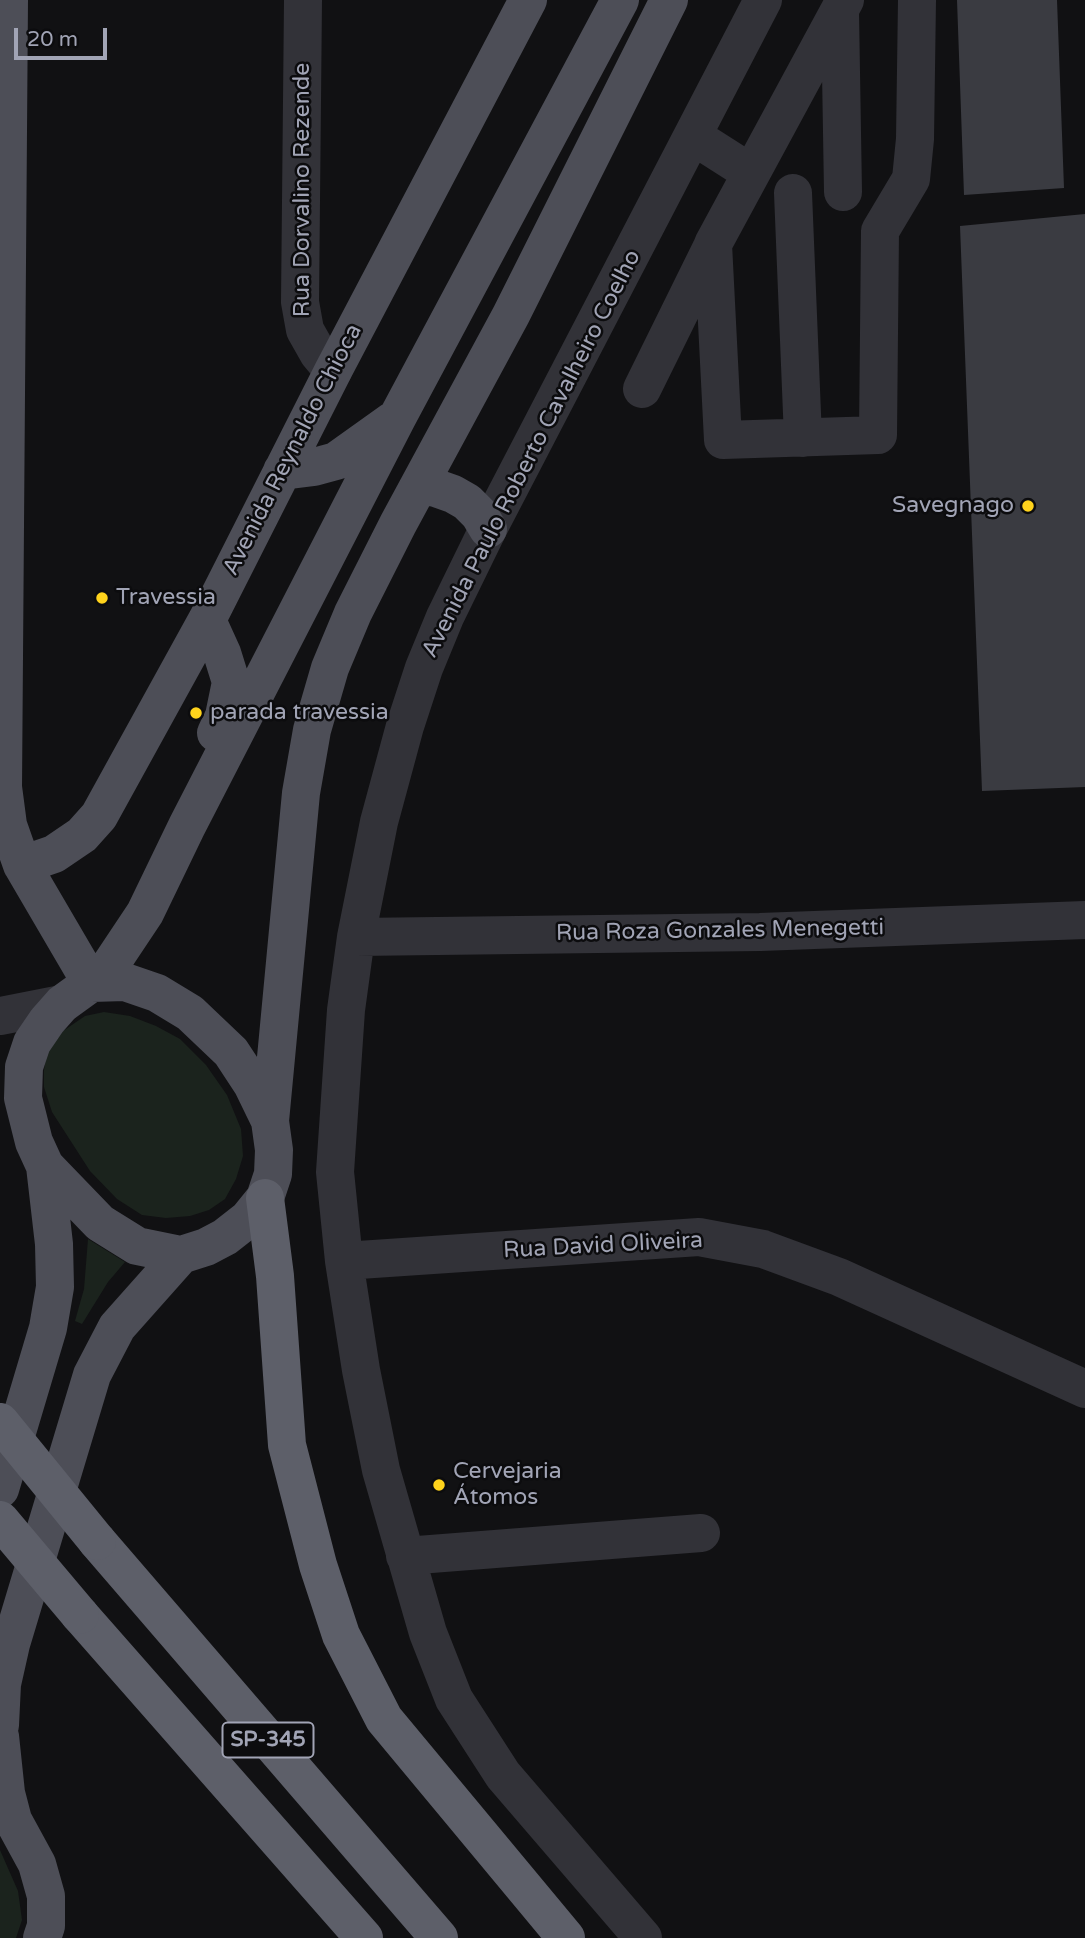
<!DOCTYPE html>
<html>
<head>
<meta charset="utf-8">
<style>
  body { margin:0 }
  #map { position:relative; width:1085px; height:1938px; overflow:hidden; background:#111113; font-family:"Varela Round",sans-serif }
  canvas { display:block }
  .scale { position:absolute; left:14px; top:28px; width:93px; height:32px; box-sizing:border-box; border:4px solid #a1a4b5; border-top:0; padding-left:9px; font-size:21px; line-height:24px; white-space:nowrap; color:#a1a4b5; -webkit-text-stroke:5px #0c0c0e; paint-order:stroke }
</style>
</head>
<body>
<div id="map">
<canvas width="1085" height="1938"></canvas>
<div class="scale">20 m</div>
</div>
<script>
const ctx = document.querySelector('canvas').getContext('2d');
ctx.lineJoin = 'round';
function paint(path, color) { ctx.fillStyle = color; ctx.fill(path, 'evenodd'); }
const toPath = rows => new Path2D(rows.map(r => 'M' + r).join(''));
function strokePath(path, color, width, dash) { ctx.strokeStyle = color; ctx.lineWidth = width; ctx.lineCap = dash ? 'butt' : 'round'; ctx.setLineDash(dash || []); ctx.stroke(path); }
function label(font, color, halo, rows, align = 'center') {
  ctx.font = font + ' "Varela Round",sans-serif'; ctx.lineWidth = 5; ctx.setLineDash([]); ctx.textBaseline = 'middle'; ctx.strokeStyle = halo; ctx.fillStyle = color; for (const [text, x, y, turn = 0] of rows) {
    ctx.save(); ctx.translate(x, y); ctx.rotate((+turn || 0) * Math.PI / 180); ctx.textAlign = isNaN(turn) ? turn : align; if (halo) ctx.strokeText(text, 0, 0); ctx.fillText(text, 0, 0); ctx.restore();
  }
}
const green = toPath([
  [104,1012,130,1016,156,1026,180,1039,206,1065,227,1095,241,1129,243,1156,236,1179,225,1199,209,1210,190,1216,166,1218,142,1215,117,1199,90,1171,52,1112,44,1087,44,1070,47,1052,63,1031,85,1016],
  [88,1239,125,1262,108,1282,82,1324,75,1321,84,1289],
  [0,1850,18,1891,22,1920,16,1938,0,1938]
]);
const building = toPath([
  [957,0,1057,0,1064,188,964,195],
  [1085,214,1085,787,982,791,960,226]
]);
const minor = toPath([
  [303,0,300,302,305,330,318,353,333,371],
  [845,0,713,244,723,440,878,435,880,231,911,179,915,139,917,0],
  [840,12,843,192],
  [693,136,751,173],
  [793,193,803,438],
  [642,389,712,247],
  [356,937,760,932,1085,920],
  [0,1016,62,1004],
  [344,1261,699,1237,763,1249,839,1277,1085,1389],
  [405,1556,701,1533],
  [643,1938,503,1775,454,1699,428,1633,381,1470,361,1370,344,1261,335,1172,346,1010,356,937,379,822,405,726,424,668,445,617,488,529,763,0]
]);
const major = toPath([
  [9,0,3,787,8,825,22,865,91,983],
  [282,471,314,467,336,461,392,421],
  [420,486,436,488,453,494,467,502,479,514,488,529],
  [207,620,222,653,231,682,224,716,216,733],
  [22,865,54,854,82,835,99,816,207,620,333,371,528,0],
  [99,982,145,913,187,826,397,418,620,0],
  [270,1121,252,1084,231,1052,190,1013,157,993,125,982,91,983,62,1004,47,1021,32,1043,24,1067,23,1098,34,1142,45,1166,100,1223,137,1246,181,1255,206,1247,225,1237,248,1219,265,1198,273,1174,274,1150,270,1121,301,793,312,730,330,668,353,613,398,524,511,315,669,0],
  [0,1489,48,1328,55,1287,54,1244,45,1166],
  [0,1725,2,1684,11,1644,92,1375,117,1327,181,1255],
  [0,1736,6,1793,13,1820],
  [0,1807,13,1820,37,1864,46,1896,46,1926,42,1938]
]);
const highway = toPath([
  [265,1198,275,1276,287,1445,318,1565,341,1635,384,1719,566,1938],
  [97,1541,439,1938],
  [80,1615,364,1938]
]);
const highwayBridge = toPath([
  [0,1422,97,1541],
  [0,1520,80,1615]
]);
const markers = [
  [1028,506,7,"#ffd31c"],
  [102,598,7,"#ffd31c"],
  [196,713,7,"#ffd31c"],
  [439,1485,7,"#ffd31c"]
];
const shields = [
  [268,1740,91]
];
const shieldNames = [
  ["SP-345",268,1740]
];
const streetNames = [
  ["Rua Dorvalino Rezende",303,190,-90],
  ["Avenida Reynaldo Chioca",293,450,-63],
  ["Avenida Paulo Roberto Cavalheiro Coelho",532,454,-63],
  ["Rua Roza Gonzales Menegetti",720,931,-1],
  ["Rua David Oliveira",603,1246,-3]
];
const poiNames = [
  ["Savegnago",1014,506,"right"],
  ["Travessia",116,598],
  ["parada travessia",210,713],
  ["Cervejaria",453,1472],
  ["Átomos",453,1498]
];
paint(green, '#1b231d');
paint(building, '#3a3b41');
strokePath(minor, '#323238', 38);
strokePath(major, '#4d4e57', 38);
strokePath(highway, '#5d5f69', 38);
strokePath(highwayBridge, '#5d5f69', 38);
for (const [x, y, r, color] of markers) { const dot = new Path2D(); dot.arc(x, y, r, 0, 2 * Math.PI); ctx.fillStyle = color; ctx.fill(dot); strokePath(dot, '#0c0c0e', 2.5); }
for (const [x, y, w] of shields) { const box = new Path2D(); box.roundRect(x - w / 2, y - 17.5, w, 35, 5); ctx.fillStyle = '#0c0c0e'; ctx.fill(box); strokePath(box, '#a1a4b5', 2); }
label('bold 21px', '#a1a4b5', null, shieldNames);
label('23px', '#a1a4b5', '#0c0c0e', streetNames);
label('23px', '#a1a4b5', '#0c0c0e', poiNames, 'left');
</script>
</body>
</html>
